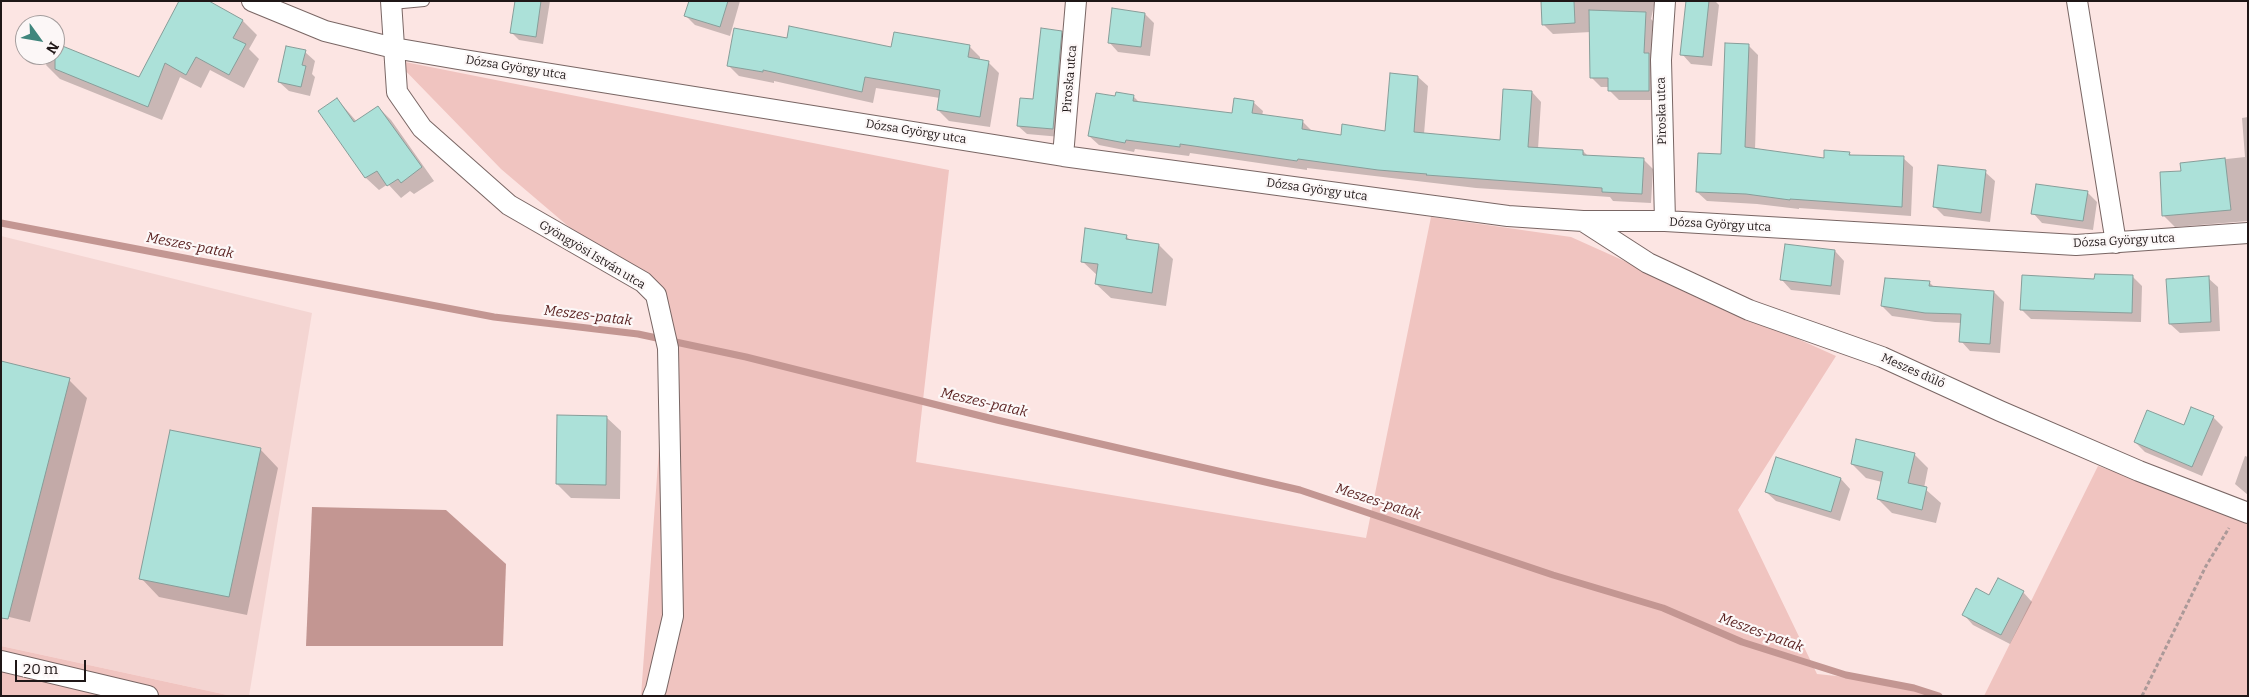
<!DOCTYPE html>
<html>
<head>
<meta charset="utf-8">
<style>
  body { margin:0 }
  #map { position:relative; width:2249px; height:697px; overflow:hidden; background:#fce5e3; font-family:Bitter,serif }
  canvas { display:block }
  .frame { position:absolute; inset:0; border:2px solid #1f1717; pointer-events:none }
  .north { position:absolute; left:15px; top:15px; width:50px; height:50px; box-sizing:border-box; background:#fcf7f7; border:1px solid #a49d9d; border-radius:50%; rotate:122deg; font-size:14px; font-weight:700; line-height:20px; text-align:center; color:#1f1717 }
  .north::after { content:''; display:block; margin:auto; width:18px; height:22px; background:#40867d; clip-path:polygon(50% 0,100% 100%,50% 72%,0 100%) }
  .scale { position:absolute; left:15px; top:660px; width:71px; height:22px; box-sizing:border-box; border:2px solid #1f1717; border-top:0; padding-left:6px; font-size:15px; line-height:18px; white-space:nowrap; color:#1f1717; -webkit-text-stroke:4px #fcf7f7; paint-order:stroke }
</style>
</head>
<body>
<div id="map">
<canvas width="2249" height="697"></canvas>
<div class="frame"></div>
<div class="north">N</div>
<div class="scale">20 m</div>
</div>
<script>
const ctx = document.querySelector('canvas').getContext('2d');
ctx.lineJoin = 'round';
function paint(path, color) { ctx.fillStyle = color; ctx.fill(path, 'evenodd'); }
const toPath = rows => new Path2D(rows.map(r => 'M' + r).join(''));
function strokePath(path, color, width, dash) { ctx.strokeStyle = color; ctx.lineWidth = width; ctx.lineCap = dash ? 'butt' : 'round'; ctx.setLineDash(dash || []); ctx.stroke(path); }
function label(font, color, halo, rows, align = 'center') {
  ctx.font = font + ' Bitter,serif'; ctx.lineWidth = 4.5; ctx.setLineDash([]); ctx.textBaseline = 'middle'; ctx.strokeStyle = halo; ctx.fillStyle = color; for (const [text, x, y, turn = 0] of rows) {
    ctx.save(); ctx.translate(x, y); ctx.rotate((+turn || 0) * Math.PI / 180); ctx.textAlign = isNaN(turn) ? turn : align; if (halo) ctx.strokeText(text, 0, 0); ctx.fillText(text, 0, 0); ctx.restore();
  }
}
const built = toPath([
  [1,236,312,313,249,696,232,696,1,646]
]);
const green = toPath([
  [395,60,949,170,916,462,1366,538,1431,217,1571,237,1836,356,1738,510,1817,674,1875,680,1940,696,641,696,669,312,501,169],
  [2098,466,2248,518,2248,696,1984,696],
  [1,646,232,696,1,696]
]);
const water = toPath([
  [312,507,446,510,506,564,503,646,306,646]
]);
const shadow = toPath([
  [181,1,243,21,257,35,249,49,259,59,244,88,210,70,201,88,180,77,162,120,60,79,46,65,50,55,55,55,55,44,140,78],
  [516,1,550,1,543,44,519,40,511,32],
  [690,1,740,1,730,36,695,25,686,16],
  [1542,1,1655,1,1651,19,1655,23,1658,100,1619,100,1609,90,1609,87,1601,87,1591,77,1591,32,1553,34,1543,24],
  [1687,1,1715,1,1719,5,1712,66,1691,64,1682,54],
  [1145,14,1154,23,1150,56,1118,52,1109,42],
  [1061,32,1070,40,1061,137,1027,134,1018,126,1034,100],
  [788,39,892,49,969,46,980,57,980,60,988,62,999,73,990,127,949,121,938,110,940,98,876,88,873,103,774,81,774,83,739,76,728,65],
  [1748,45,1758,55,1755,150,1825,160,1849,153,1852,156,1903,158,1913,167,1911,216,1799,208,1799,209,1757,204,1707,201,1697,192,1722,155],
  [305,52,315,61,312,74,315,77,310,96,289,91,279,82],
  [1418,77,1428,86,1424,134,1501,142,1532,92,1541,102,1538,149,1583,151,1588,156,1643,159,1653,169,1651,203,1613,201,1610,197,1476,188,1307,168,1307,170,1190,153,1189,156,1135,149,1134,152,1099,145,1089,136,1116,98,1133,96,1140,103,1233,115,1253,102,1263,111,1262,116,1302,121,1312,131,1342,136,1386,132],
  [337,99,357,122,378,107,391,120,434,181,414,194,410,191,401,198,388,184,379,190,366,178,320,112],
  [2248,117,2248,221,2175,227,2164,216,2182,173,2181,164,2245,157,2242,118],
  [1985,172,1995,181,1990,222,1944,216,1935,207],
  [2087,192,2097,202,2093,230,2042,223,2033,213],
  [1126,236,1131,241,1159,245,1173,259,1166,306,1111,298,1096,284,1098,276,1082,261],
  [1835,251,1844,261,1840,295,1791,290,1782,280],
  [2133,277,2142,286,2141,322,2031,319,2021,309,2096,281],
  [2208,278,2218,287,2220,331,2180,333,2170,324],
  [1929,282,1935,288,1994,292,2004,302,2000,353,1970,351,1961,341,1962,323,1935,322,1892,316,1882,306],
  [69,380,87,398,30,622,1,615],
  [606,417,621,431,620,499,571,498,557,484],
  [2213,417,2223,427,2202,476,2145,452,2135,442],
  [260,449,278,468,247,615,159,597,141,578],
  [1914,454,1928,468,1924,488,1941,503,1936,523,1892,513,1878,499,1882,482,1866,478,1852,464],
  [2245,456,2248,457,2248,495,2235,484],
  [1776,459,1841,479,1850,489,1840,521,1776,501,1766,492],
  [2023,592,2032,602,2010,644,1973,625,1964,615,1990,597]
]);
const stream = toPath([
  [1,223,494,317,638,334,746,357,997,420,1300,490,1553,575,1663,608,1742,642,1846,675,1914,688,1939,696]
]);
const building = toPath([
  [179,1,209,1,243,20,233,38,246,44,229,75,196,57,186,75,165,63,148,107,55,69,55,43,139,77,179,1],
  [515,1,541,1,536,37,510,33,515,1],
  [689,1,728,1,720,27,684,16,689,1],
  [1541,1,1574,1,1575,23,1542,25,1541,1],
  [1686,1,1709,1,1703,57,1680,55,1686,1],
  [1112,8,1145,13,1141,47,1108,43,1112,8],
  [1589,10,1646,12,1644,53,1649,53,1649,91,1608,91,1608,78,1590,78,1589,10],
  [789,26,891,47,894,32,970,45,968,57,989,61,980,117,937,110,940,90,865,77,862,92,763,70,763,72,727,66,734,28,787,38,789,26],
  [1041,28,1062,31,1053,129,1017,126,1020,98,1033,99,1041,28],
  [1725,43,1749,44,1745,147,1824,158,1824,150,1850,152,1849,155,1904,156,1902,207,1790,199,1790,200,1746,194,1696,192,1698,153,1721,154,1725,43],
  [286,46,306,50,302,65,306,66,301,87,278,82,286,46],
  [1390,73,1418,76,1414,132,1500,140,1503,89,1532,91,1528,147,1583,150,1583,155,1644,158,1642,194,1602,192,1602,188,1426,175,1427,174,1378,170,1298,159,1297,161,1180,144,1180,147,1126,140,1125,143,1088,136,1096,93,1115,96,1116,92,1134,95,1133,101,1232,113,1234,98,1254,101,1252,113,1303,120,1302,129,1341,135,1342,124,1385,131,1390,73],
  [337,98,354,122,378,106,422,167,401,183,398,179,387,186,377,171,365,178,318,111,337,98],
  [2225,158,2231,210,2162,216,2160,172,2181,171,2180,163,2225,158],
  [1938,165,1986,170,1981,213,1933,207,1938,165],
  [2036,184,2088,191,2083,221,2031,214,2036,184],
  [1085,228,1127,235,1126,239,1159,244,1152,293,1095,284,1098,264,1081,262,1085,228],
  [1785,244,1835,250,1831,286,1780,280,1785,244],
  [2095,274,2133,275,2132,313,2020,310,2022,275,2094,279,2095,274],
  [2209,276,2211,322,2169,324,2166,279,2209,276],
  [1885,278,1930,281,1929,286,1994,291,1990,344,1959,342,1961,314,1925,313,1881,306,1885,278],
  [1,361,70,378,8,619,1,618,1,361],
  [2191,407,2214,416,2192,467,2134,442,2147,410,2184,425,2191,407],
  [557,415,607,416,606,485,556,484,557,415],
  [170,430,261,448,229,597,139,579,170,430],
  [1856,439,1915,453,1908,483,1927,487,1922,510,1877,499,1883,472,1851,464,1856,439],
  [1776,457,1841,478,1831,512,1765,492,1776,457],
  [1998,578,2024,591,2001,635,1962,615,1976,588,1989,595,1998,578]
]);
const path = toPath([
  [2142,696,2206,566,2229,528]
]);
const lane = toPath([
  [392,4,424,1]
]);
const street = toPath([
  [252,1,325,31,394,48,458,59,1063,156,1508,216,1583,221,1665,221,2076,245,2248,233],
  [391,1,397,92,422,128,509,205,643,282,656,295,668,348,673,616,656,689,653,696],
  [1665,1,1661,60,1665,221],
  [2077,1,2116,243],
  [1063,156,1076,1],
  [1583,221,1648,263,1749,310,1882,357,2000,411,2139,471,2248,513],
  [1,661,148,696]
]);
const streetNames = [
  ["Dózsa György utca",516,68,9],
  ["Piroska utca",1070,79,-85],
  ["Piroska utca",1662,111,-91],
  ["Dózsa György utca",916,132,9],
  ["Dózsa György utca",1317,190,8],
  ["Dózsa György utca",1720,225,3],
  ["Dózsa György utca",2124,241,-3],
  ["Gyöngyösi István utca",592,255,31],
  ["Meszes dűlő",1913,371,24]
];
const waterNames = [
  ["Meszes-patak",190,246,11],
  ["Meszes-patak",588,316,7],
  ["Meszes-patak",984,403,13],
  ["Meszes-patak",1378,502,18],
  ["Meszes-patak",1761,633,20]
];
paint(built, '#f4d5d2');
paint(green, '#f0c4c0');
paint(water, '#c39692');
paint(shadow, '#0003');
strokePath(stream, '#c39692', 7);
paint(building, '#ace1d9');
strokePath(building, '#879d99', 1);
strokePath(lane, '#796664', 12);
strokePath(street, '#796664', 22);
strokePath(path, '#ab9998', 3, [4, 2.5]);
strokePath(lane, '#fff', 10);
strokePath(street, '#fff', 20);
label('12px', '#1f1717', '#fcf7f7', streetNames);
label('italic 14px', '#561d1c', '#fcf7f7', waterNames);
</script>
</body>
</html>
